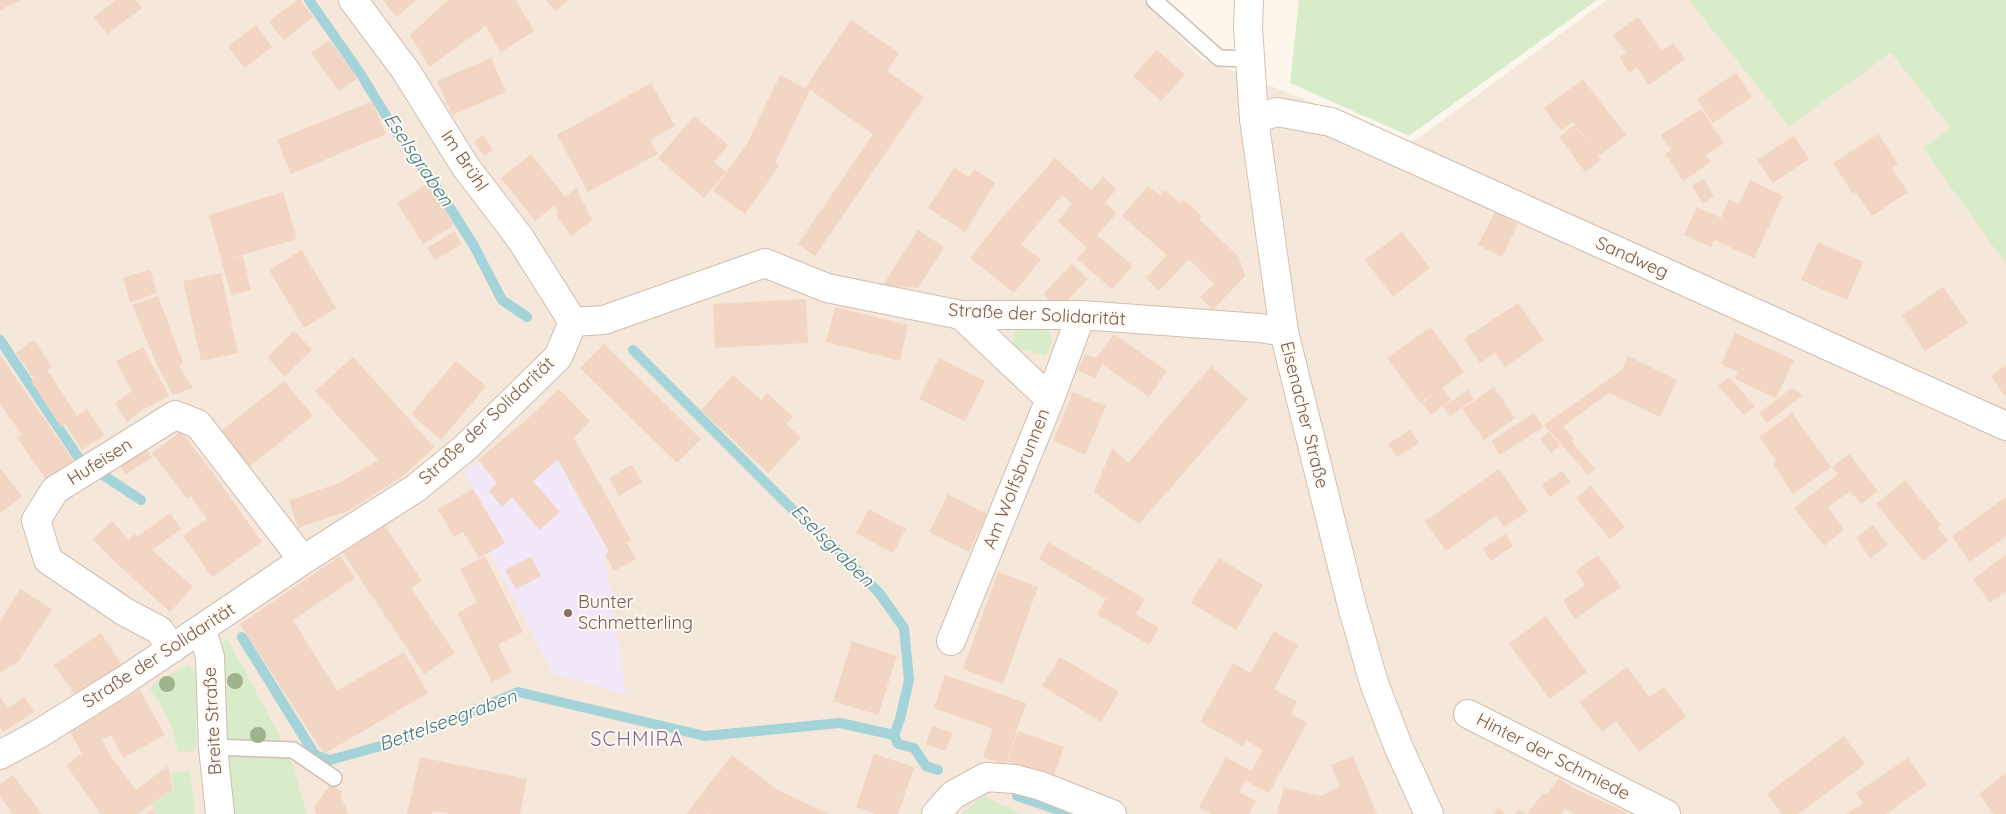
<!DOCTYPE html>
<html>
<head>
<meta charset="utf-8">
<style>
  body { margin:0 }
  canvas { display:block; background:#fdf6ec }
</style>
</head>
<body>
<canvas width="2006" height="814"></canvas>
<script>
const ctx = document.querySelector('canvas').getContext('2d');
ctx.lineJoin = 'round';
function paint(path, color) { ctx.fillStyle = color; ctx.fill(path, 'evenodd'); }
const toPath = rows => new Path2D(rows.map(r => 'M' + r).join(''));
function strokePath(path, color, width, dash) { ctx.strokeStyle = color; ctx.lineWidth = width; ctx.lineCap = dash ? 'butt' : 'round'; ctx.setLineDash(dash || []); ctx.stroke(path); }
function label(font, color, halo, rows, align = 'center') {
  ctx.font = font + ' Quicksand,sans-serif'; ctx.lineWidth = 4; ctx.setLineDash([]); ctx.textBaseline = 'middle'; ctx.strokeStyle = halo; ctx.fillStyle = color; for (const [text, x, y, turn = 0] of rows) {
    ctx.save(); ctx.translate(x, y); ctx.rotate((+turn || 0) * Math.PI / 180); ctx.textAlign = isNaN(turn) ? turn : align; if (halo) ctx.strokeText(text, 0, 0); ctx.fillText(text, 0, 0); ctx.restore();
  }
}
const residential = toPath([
  [0,0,1142,0,1202,59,1413,142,1607,0,2006,0,2006,814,0,814]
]);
const education = toPath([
  [525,421,558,460,609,552,605,554,626,695,553,673,490,552,505,542,464,473]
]);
const green = toPath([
  [1299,0,1597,0,1409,136,1290,83],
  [1689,0,2006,0,2006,264,1923,148,1951,128,1891,53,1789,126],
  [1022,327,1048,328,1053,339,1046,356,1013,347,1011,344,1015,332],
  [227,638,277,731,293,766,307,814,235,814,231,802,225,733,222,644],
  [188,665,197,674,196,751,178,752,172,728,162,707,150,689,157,681],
  [190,771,195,814,158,814,151,805,174,789,171,773],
  [984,796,1022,814,961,814]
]);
const stream = toPath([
  [309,0,360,73,396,132,440,192,474,246,502,300,527,317],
  [0,340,78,457],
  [633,350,799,516,838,550,880,594,904,628,909,680,900,719,894,735,898,744,914,748,926,766,938,770],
  [103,475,141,500],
  [242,637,315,755,330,760,406,739,518,692,705,736,840,723,894,735],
  [1017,796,1071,814]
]);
const building = toPath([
  [0,0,22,0,0,10],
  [116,0,136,0,142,8,107,34,94,17],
  [297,0,300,0,313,17,284,40,269,22],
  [383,0,416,0,397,17],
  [448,0,516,0,534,31,501,52,486,26,429,67,410,35],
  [546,0,569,0,555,11],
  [1638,17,1662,51,1673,43,1685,59,1649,85,1637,67,1630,73,1619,57,1626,53,1613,35],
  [851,20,899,53,887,71,924,97,815,256,798,244,873,134,810,90,775,163,779,166,745,214,713,191,747,144,780,75,805,88],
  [256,25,272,47,245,68,228,47],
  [329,40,358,78,339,91,311,53],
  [1157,50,1185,75,1161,101,1133,76],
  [491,58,506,92,452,115,437,81],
  [1736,73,1752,97,1713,123,1697,99],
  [1583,79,1626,135,1598,156,1601,160,1585,172,1559,137,1574,125,1595,152,1573,122,1561,131,1544,108],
  [651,83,675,126,650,140,658,154,588,192,557,135],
  [372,101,386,134,291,174,277,140],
  [1701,109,1724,143,1706,155,1711,162,1683,181,1665,154,1671,150,1661,135],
  [694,116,728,145,714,162,726,172,704,198,658,158],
  [1878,134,1898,164,1892,168,1908,192,1872,216,1856,192,1853,194,1833,163],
  [483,135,493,150,484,156,474,141],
  [1794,136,1809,159,1773,183,1757,160],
  [531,154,565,197,576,188,592,220,571,236,555,214,559,212,554,206,535,221,501,178],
  [1055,158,1091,190,1103,177,1117,189,1105,202,1117,213,1097,235,1133,266,1112,289,1077,259,1087,248,1058,221,1072,204,1062,195,1021,244,1041,259,1014,293,970,258,996,225],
  [954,168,969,177,974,169,995,183,965,232,928,208],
  [1703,179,1714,196,1703,203,1692,186],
  [1750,180,1783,196,1754,258,1714,240,1711,247,1684,235,1697,207,1721,218,1729,199,1739,204],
  [428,183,454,225,423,244,397,203],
  [1148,186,1160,196,1165,190,1181,204,1184,200,1202,216,1199,219,1239,257,1245,276,1213,310,1200,297,1214,284,1189,259,1159,291,1146,278,1167,255,1122,216],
  [283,192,297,239,232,258,243,256,251,290,231,295,209,215],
  [1495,212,1518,224,1502,257,1478,245],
  [918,230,944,247,918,288,883,285],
  [455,231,462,244,435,260,427,248],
  [1402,232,1430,268,1393,297,1365,260],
  [1818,242,1863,262,1847,300,1801,280],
  [302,250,336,308,304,328,269,270],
  [1072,264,1088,279,1059,309,1043,294],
  [150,269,157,293,130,302,123,278],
  [221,273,238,353,201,361,183,281],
  [1943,287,1968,323,1925,351,1902,315],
  [158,296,183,363,179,366,193,388,173,395,157,365,132,305],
  [806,299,808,343,715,348,713,304],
  [1518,303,1544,340,1505,367,1495,353,1480,363,1464,339],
  [835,307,908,325,900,361,826,342],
  [1431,327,1464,372,1442,388,1451,400,1431,415,1422,403,1436,391,1420,403,1387,358],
  [294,331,312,350,285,376,267,357],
  [1735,333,1794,360,1776,398,1735,379,1738,372,1721,364],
  [1114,334,1167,371,1149,397,1102,364,1096,378,1078,371,1085,354,1096,358],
  [34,340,52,367,47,370,77,416,87,409,104,435,82,450,65,424,61,427,31,381,34,379,16,353],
  [604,344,701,439,677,463,580,368],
  [143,347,169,396,142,410,127,422,115,403,132,391,116,361],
  [0,355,73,460,46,479,17,438,22,435,0,404],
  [1628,356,1677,380,1660,417,1609,393,1563,426,1574,439,1571,441,1595,469,1588,475,1544,425,1622,370],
  [353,357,434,447,402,477,348,511,298,528,289,500,339,483,378,460,315,391],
  [939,358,985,381,965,421,919,399],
  [456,361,486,386,441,440,411,414],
  [2006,365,2006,398,1991,376],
  [1211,366,1248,399,1139,524,1094,492,1112,448,1128,463],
  [733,375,761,400,767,393,793,417,786,424,801,438,768,473,701,410],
  [1729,377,1755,406,1744,415,1718,386],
  [284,381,313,416,249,467,221,431],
  [1494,387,1515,418,1484,440,1462,409],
  [1792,388,1803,395,1767,423,1759,413],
  [559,389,590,421,574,438,631,540,626,542,636,559,614,571,605,554,609,552,558,460,533,481,560,512,539,530,512,497,502,507,489,491,497,483,478,460,525,421],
  [1468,390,1474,399,1450,416,1443,407],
  [1073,392,1106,406,1085,455,1053,441],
  [1534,413,1543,427,1500,455,1491,441],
  [1792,413,1831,467,1793,494,1773,464,1776,461,1759,437],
  [1410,430,1419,443,1397,457,1388,444],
  [181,431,216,477,262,542,212,577,183,536,207,519,191,497,187,499,152,453],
  [1549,432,1560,445,1551,453,1540,439],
  [145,446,152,458,125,474,118,462],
  [1849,454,1878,491,1861,504,1850,491,1828,507,1844,530,1824,546,1794,508,1838,474,1832,467],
  [632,465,642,482,619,496,609,478],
  [0,468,22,496,0,513],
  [1499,469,1528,511,1504,527,1496,516,1446,551,1425,521],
  [1562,471,1570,482,1550,497,1542,485],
  [1905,480,1941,525,1938,528,1948,541,1923,561,1876,504],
  [1591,486,1625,527,1610,539,1576,498],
  [473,489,505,543,479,558,463,532,454,537,438,509],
  [948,494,987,514,969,552,929,532],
  [2006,497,2006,536,1970,562,1952,536],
  [869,509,906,529,893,553,856,533],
  [170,513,181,529,152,550,193,587,170,612,112,559,93,539,112,521,129,540,134,534,137,537],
  [384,525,422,581,411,588,455,653,424,674,343,553],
  [1873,525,1888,545,1870,558,1856,538],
  [1505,534,1513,546,1491,561,1483,549],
  [1048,542,1145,599,1136,614,1159,628,1149,645,1097,614,1106,599,1039,559],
  [1598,555,1621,587,1575,619,1563,601,1585,585,1576,571],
  [2006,555,2006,592,1990,603,1973,579],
  [340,556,355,578,293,620,337,691,404,652,428,693,324,754,240,624],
  [485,556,523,632,498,645,512,672,492,682,457,613,477,603,460,569],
  [531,557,541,576,516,589,505,570],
  [1219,558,1263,585,1236,630,1191,603],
  [998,572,1038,587,1003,684,963,669],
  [20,589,52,609,19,661,0,673,0,622],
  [1546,616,1587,672,1550,699,1509,644],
  [1274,631,1298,645,1274,689,1297,702,1291,714,1307,723,1269,793,1246,781,1263,750,1246,740,1243,746,1200,722,1233,663,1250,673],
  [101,633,122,665,76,696,54,665],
  [852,641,897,656,878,715,833,701],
  [1060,657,1119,692,1101,722,1042,686],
  [1627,667,1649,697,1664,687,1686,717,1639,752,1616,721,1602,732,1579,702],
  [945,675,1026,703,1005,765,983,757,993,729,934,708],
  [140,690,165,735,123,758,111,735,102,740,110,755,136,790,168,766,173,789,137,814,101,814,66,765,82,753,69,730],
  [0,697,8,708,24,697,34,712,3,732,0,727],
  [932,726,952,733,946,751,926,744],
  [1018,731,1064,747,1054,776,1007,761],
  [1844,736,1865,764,1798,814,1782,814,1767,794],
  [874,754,914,767,898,814,876,814,856,807],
  [732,755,778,790,829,814,708,814,712,807,707,814,686,814],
  [1353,756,1377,814,1277,814,1284,788,1321,796,1340,786,1331,765],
  [420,757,527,779,520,814,450,814,433,811,432,814,407,814],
  [1226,757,1251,771,1239,792,1256,801,1249,814,1212,814,1199,807],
  [1908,758,1927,785,1886,814,1846,814,1863,803,1856,793],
  [2006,773,2006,814,1994,814,1979,794],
  [13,775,42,814,13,814,0,797,0,784],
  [1559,778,1573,788,1630,814,1575,814,1565,809,1561,814,1527,814,1544,792,1546,795],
  [331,784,342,792,340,794,348,814,316,814,314,807],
  [1498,808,1505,814,1493,814],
  [152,809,156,814,145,814],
  [1519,809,1526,814,1515,814]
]);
const service = toPath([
  [1154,0,1219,58,1250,59],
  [213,747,293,750,334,778]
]);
const minor = toPath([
  [353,0,406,71,465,166,520,238,573,322],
  [1254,119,1277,112,1331,122,2006,426],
  [961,315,1050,399],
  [573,322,604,320,765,263,827,288,961,315,1081,315,1260,328,1284,332],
  [202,629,210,657,213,747,220,814],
  [951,641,1050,399,1081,315],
  [172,649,159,630,125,612,48,560,36,520,55,490,175,415,198,424,303,560],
  [1468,714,1666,814],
  [0,755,37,735,122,682,303,560,416,488,466,447,558,357,573,322],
  [936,814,953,795,986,777,1015,779,1041,786,1112,814]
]);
const secondary = toPath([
  [1249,0,1248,27,1254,119,1284,332,1352,606,1374,683,1398,746,1429,814]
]);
const trees = [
  [235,681],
  [167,684],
  [258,735]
];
const markers = [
  [568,613,5,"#8d6e63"]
];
const streetNames = [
  ["Im Brühl",464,161,56],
  ["Sandweg",1632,258,24],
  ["Straße der Solidarität",1037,315,3],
  ["Eisenacher Straße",1304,415,76],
  ["Straße der Solidarität",487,421,-43],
  ["Hufeisen",100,462,-32],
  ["Am Wolfsbrunnen",1017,479,-68],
  ["Straße der Solidarität",159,656,-33],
  ["Breite Straße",213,721,-93],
  ["Hinter der Schmiede",1553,757,27]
];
const educationNames = [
  ["Bunter",578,603],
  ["Schmetterling",578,624]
];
const waterNames = [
  ["Eselsgraben",418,160,56],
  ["Eselsgraben",832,546,45],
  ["Bettelseegraben",448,721,-20]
];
const quarterNames = [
  ["SCHMIRA",637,740]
];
paint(residential, '#f5e8da');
paint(education, '#f3e8fa');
paint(green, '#d8ecc9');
strokePath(stream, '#a5d3da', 10);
paint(building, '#f3d5c3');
strokePath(service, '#d1beb0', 18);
strokePath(minor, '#d1beb0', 30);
strokePath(secondary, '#d6c0b0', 30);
strokePath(service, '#fff', 15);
strokePath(minor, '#fff', 28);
strokePath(secondary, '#fff', 28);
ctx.fillStyle = '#a0b28e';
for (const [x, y] of trees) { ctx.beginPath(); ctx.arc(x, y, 8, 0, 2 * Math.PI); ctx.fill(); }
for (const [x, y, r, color] of markers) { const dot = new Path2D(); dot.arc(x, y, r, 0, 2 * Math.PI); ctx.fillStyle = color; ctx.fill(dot); strokePath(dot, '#fffaf3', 2); }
label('18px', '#7a5c4d', '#fffaf3', streetNames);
label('18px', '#785e54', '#fffaf3', educationNames, 'left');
label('italic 19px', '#437c86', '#fffaf3', waterNames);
ctx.letterSpacing = '1px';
label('20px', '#846695', '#fffaf3', quarterNames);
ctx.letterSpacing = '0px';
</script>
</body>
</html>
